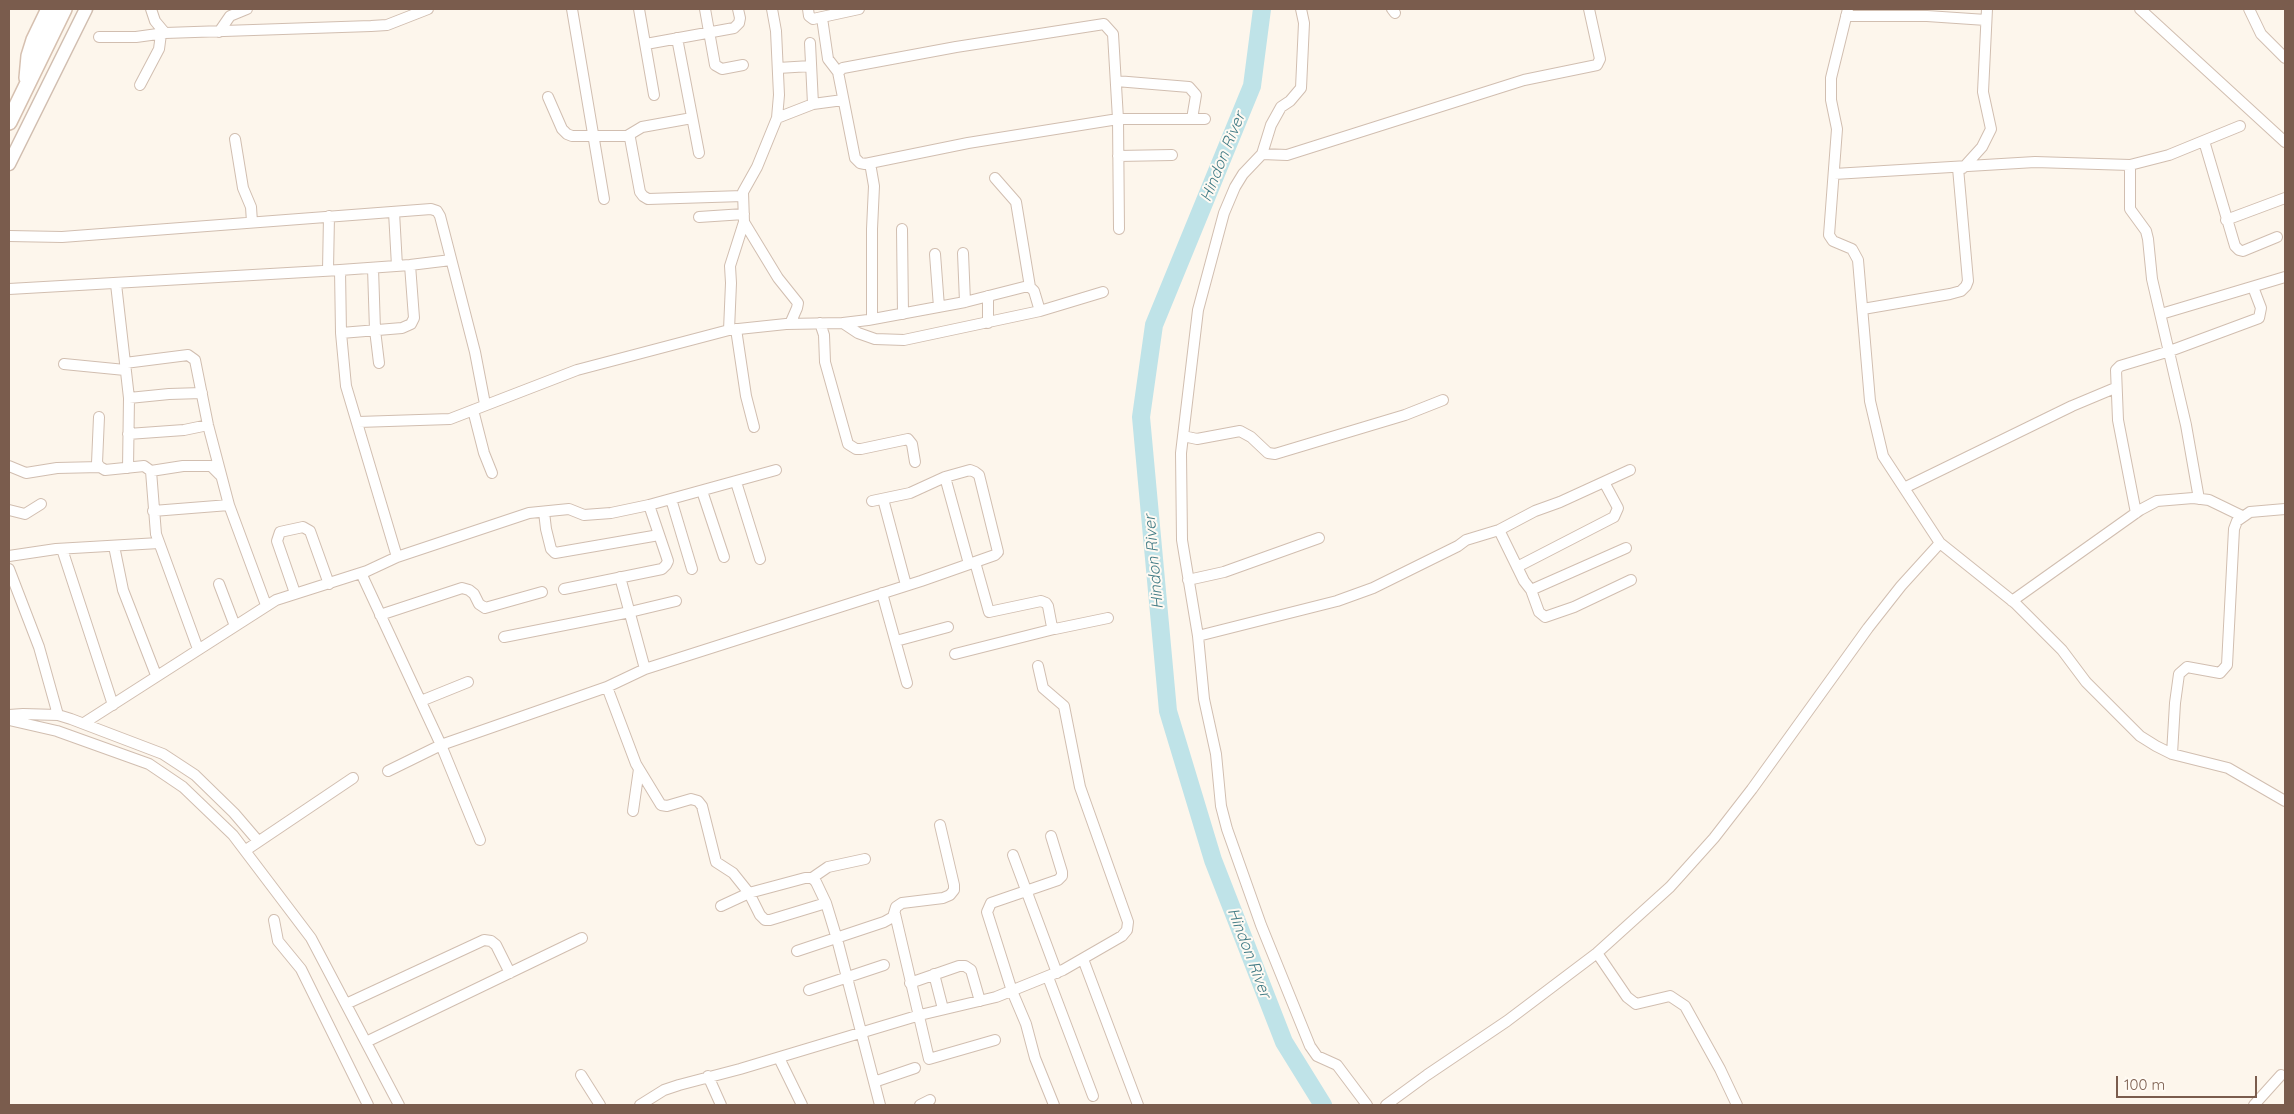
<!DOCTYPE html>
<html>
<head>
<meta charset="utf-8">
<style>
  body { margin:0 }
  #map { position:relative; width:2294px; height:1114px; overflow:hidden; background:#fdf6ec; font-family:Quicksand,sans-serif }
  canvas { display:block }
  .frame { position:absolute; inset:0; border:10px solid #7a5c4d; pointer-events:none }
  .scale { position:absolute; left:2116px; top:1076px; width:141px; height:22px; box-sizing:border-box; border:2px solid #7a5c4d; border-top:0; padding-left:6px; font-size:15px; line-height:18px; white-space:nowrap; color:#7a5c4d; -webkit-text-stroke:4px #fffaf3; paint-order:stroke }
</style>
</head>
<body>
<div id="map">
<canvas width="2294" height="1114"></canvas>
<div class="frame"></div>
<div class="scale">100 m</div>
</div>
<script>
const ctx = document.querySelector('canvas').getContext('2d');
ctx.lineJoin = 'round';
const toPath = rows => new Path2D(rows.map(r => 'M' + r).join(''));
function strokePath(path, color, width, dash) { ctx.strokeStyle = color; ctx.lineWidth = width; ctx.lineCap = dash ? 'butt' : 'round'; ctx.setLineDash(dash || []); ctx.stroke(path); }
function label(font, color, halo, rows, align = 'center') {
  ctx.font = font + ' Quicksand,sans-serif'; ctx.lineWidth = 4; ctx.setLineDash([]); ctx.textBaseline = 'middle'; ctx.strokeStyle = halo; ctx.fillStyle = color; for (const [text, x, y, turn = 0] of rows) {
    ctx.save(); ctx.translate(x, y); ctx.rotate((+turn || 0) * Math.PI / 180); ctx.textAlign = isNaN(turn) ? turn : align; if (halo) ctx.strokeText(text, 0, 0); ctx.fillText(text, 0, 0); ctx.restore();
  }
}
const river = toPath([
  [1262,9,1252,86,1154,325,1141,417,1168,711,1213,860,1284,1042,1323,1105]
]);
const minor = toPath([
  [151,9,155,21,165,33],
  [572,9,604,199],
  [639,9,654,95],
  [705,9,715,65,722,69,743,65],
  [808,9,809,16,813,19,859,9],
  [1301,9,1304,23,1301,88,1290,101,1281,107,1271,125,1262,154,1243,174,1235,187,1224,213,1198,310,1181,453,1182,540,1198,636,1204,699,1216,754,1221,806,1227,829,1261,925,1310,1046,1317,1056,1337,1065,1367,1105],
  [1392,9,1395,13],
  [1848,9,1831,78,1831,100,1837,129,1829,235,1833,241,1852,249,1858,260,1870,401,1883,456,1940,543],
  [2140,9,2285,142],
  [2249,9,2261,34,2285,58],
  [1846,16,1927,16,1986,20],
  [822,18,828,59,838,72],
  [219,32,230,16,247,9],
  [99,37,136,37,165,33,371,26,387,25,428,9],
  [677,38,699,153],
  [646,44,734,28,739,23,740,18,738,9],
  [778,68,811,66],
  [1116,81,1189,87,1196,95,1192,119],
  [140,85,159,49,161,34],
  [548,97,562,129,567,134,572,136,627,136,630,138,640,192,643,196,648,199,743,196],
  [813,104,843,100],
  [777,118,813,104,810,43],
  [627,136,642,127,692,118],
  [235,139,243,188,251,207,252,222],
  [2204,141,2235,246,2239,250,2243,251,2277,237],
  [1262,154,1287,155,1524,80,1597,65,1600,59,1589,9],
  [1118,156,1172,155],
  [870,163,874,186,872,229,872,319],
  [2130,165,2130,209,2146,231,2148,239,2152,279,2186,425,2199,499],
  [1963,168,1982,147,1991,129,1983,92,1987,9],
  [1834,174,2035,162,2130,165,2169,155,2240,126],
  [995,178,1016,202,1030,287],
  [394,212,397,266],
  [699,217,744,214],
  [2226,220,2285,198],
  [744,222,778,278,798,303,797,308,790,324],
  [902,229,903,314],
  [1119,229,1118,119,1113,34,1104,24,956,47,843,68,838,72,855,158,860,163,865,164,968,143,1118,119,1205,119],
  [9,236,62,237,431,209,437,211,440,216,475,352,485,404],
  [963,253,965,302],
  [935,254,939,307],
  [373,268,375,330,379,363],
  [328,270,329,216],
  [340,270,341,333,346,386,397,557],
  [116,284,129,398,128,468],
  [9,289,340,270,410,265,451,260],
  [1863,309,1950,294,1961,291,1966,286,1968,281,1958,168],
  [2161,314,2285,277],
  [820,323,824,335,825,362,848,444,856,449,861,449,908,439,912,444,915,462],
  [843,323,858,333,875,339,904,340,1040,311,1103,292],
  [988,323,988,296],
  [736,329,746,396,754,427],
  [729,330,731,283,730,266,744,222,743,192,757,167,777,118,779,95,776,31,772,9],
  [341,333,402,328,411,324,414,318,410,265],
  [125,363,188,355,195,360,208,425,229,505,266,605],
  [64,364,125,370],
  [129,398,169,394,202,393],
  [473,410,484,453,492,473],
  [99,417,97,463,100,467,105,470,144,466,151,471,156,534,198,649],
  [358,422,450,419,577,370,729,330,786,324,843,323,868,320,965,302,1024,287,1030,287,1034,291,1040,311],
  [128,434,184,430,208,425],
  [1183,436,1197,439,1240,431,1251,437,1268,453,1275,454,1405,415,1443,400],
  [9,466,26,473,57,468,100,467],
  [151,471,183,466,211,466,220,475],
  [945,477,969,564],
  [736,482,760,559],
  [1904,488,2072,406,2115,388],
  [702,491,724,557],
  [671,499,692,569],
  [883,499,906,585],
  [9,510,25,514,41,504],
  [153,511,229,505],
  [544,512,546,529,551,549,555,553,659,535],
  [2136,513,2118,420,2116,370,2120,366,2170,351,2259,318,2261,308,2253,287],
  [1499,530,1524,581,1531,590,1626,548],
  [114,546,123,590,156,675],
  [62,549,113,705],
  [9,556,56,549,159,543],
  [975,562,989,612,1041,601,1046,603,1048,606,1052,627,1055,629,1108,618],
  [1517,567,1614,517,1618,508,1604,482],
  [9,569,39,647,58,715],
  [361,573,441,745,480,840],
  [620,577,645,669],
  [1188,580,1224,572,1319,538],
  [219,584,235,626],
  [564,589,662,569,666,565,668,561,649,505],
  [1531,590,1539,612,1545,617,1574,607,1631,580],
  [295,593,277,541,280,532,303,527,310,531,329,584],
  [882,593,907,683],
  [2012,601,2140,510,2157,501,2193,498,2209,500,2242,516],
  [380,615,462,588,469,590,474,594,479,604,485,608,542,592],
  [1198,636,1337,601,1373,588,1458,546,1466,540,1499,530,1535,511,1560,502,1630,470],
  [504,637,630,612,676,601],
  [896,641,948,627],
  [955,654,1054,629],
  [607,687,636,764,661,805,667,806,691,799,698,801,702,806,716,862,733,873,749,893,760,915,765,920,770,920,826,903],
  [421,701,468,682],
  [9,715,23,714,58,715,71,719,163,754,195,775,234,813,258,841],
  [9,720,57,731,149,764,183,787,233,835,311,938,399,1105],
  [84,723,276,600,367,571,397,557,529,513,569,509,584,515,611,513,649,505,776,470],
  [2172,754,2175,703,2179,674,2187,667,2220,673,2227,665,2234,529,2237,521,2250,512,2285,509],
  [388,771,441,745,607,687,645,669,921,581,995,555,998,552,979,475,975,472,970,470,945,477,910,493,872,501],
  [633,811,639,769],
  [1051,836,1062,872,1062,876,1058,880,991,903,987,912,1012,991,1026,1024,1035,1058,1054,1105],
  [246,850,353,778],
  [1013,855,1057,973],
  [812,878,828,867,865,859],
  [721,906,749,893,805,878,812,878,816,882,826,903,837,939,880,1105],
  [895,914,929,1059,995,1040],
  [274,920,278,941,301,969,368,1105],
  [797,951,884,922,893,917,896,907,902,903,943,898,950,895,954,890,954,885,940,825],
  [1597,953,1627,997,1636,1004,1670,996,1685,1006,1720,1069,1737,1105],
  [1083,959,1138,1105],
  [934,974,943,1009],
  [1048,977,1093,1096],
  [910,983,959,966,965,966,971,970,980,1001],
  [809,990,884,965],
  [346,1004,484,940,491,941,496,945,510,973],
  [366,1042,582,938],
  [779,1058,802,1105],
  [581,1075,600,1105],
  [708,1076,721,1105],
  [874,1082,915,1068],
  [640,1105,664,1090,679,1085,740,1069,920,1015,996,997,1063,970,1122,936,1127,930,1128,922,1080,787,1064,706,1043,688,1038,666],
  [920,1105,930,1100],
  [1386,1105,1427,1075,1507,1021,1597,953,1670,887,1714,838,1752,789,1868,628,1901,586,1940,543,2015,603,2062,650,2086,682,2140,736,2156,746,2172,754,2228,768,2285,801],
  [2254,1105,2281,1075]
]);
const tertiary = toPath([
  [9,164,86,9]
]);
const secondary = toPath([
  [27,78,29,56,34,40,49,9],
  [9,122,64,9]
]);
const waterNames = [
  ["Hindon River",1223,157,-68],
  ["Hindon River",1154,562,-95],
  ["Hindon River",1249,953,69]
];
strokePath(river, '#bfe3e8', 18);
strokePath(minor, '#d1beb0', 12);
strokePath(tertiary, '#d1beb0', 15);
strokePath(secondary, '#d6c0b0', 18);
strokePath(minor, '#fff', 10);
strokePath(tertiary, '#fff', 12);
strokePath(secondary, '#fff', 15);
label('italic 16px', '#437c86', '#fffaf3', waterNames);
</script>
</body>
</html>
